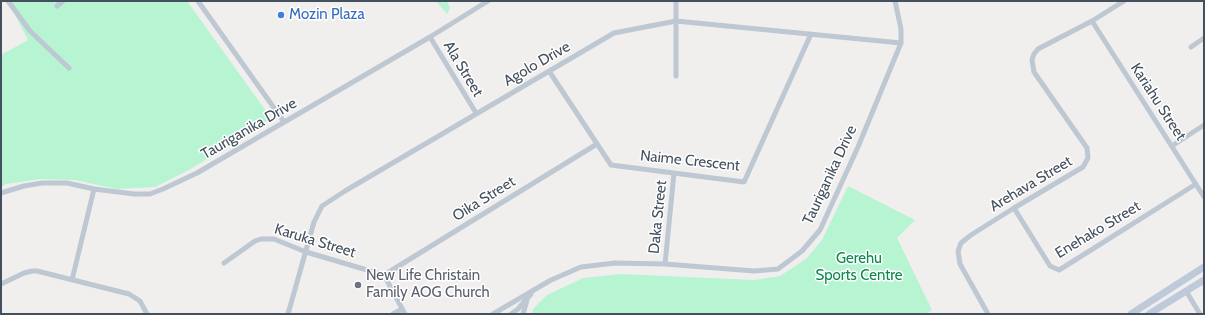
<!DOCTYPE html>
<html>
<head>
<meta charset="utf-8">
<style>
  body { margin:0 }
  #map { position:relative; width:1205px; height:315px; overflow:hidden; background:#f1eeee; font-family:Cabin,sans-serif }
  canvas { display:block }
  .frame { position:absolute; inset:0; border:2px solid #44505e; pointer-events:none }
</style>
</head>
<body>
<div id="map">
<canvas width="1205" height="315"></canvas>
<div class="frame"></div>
</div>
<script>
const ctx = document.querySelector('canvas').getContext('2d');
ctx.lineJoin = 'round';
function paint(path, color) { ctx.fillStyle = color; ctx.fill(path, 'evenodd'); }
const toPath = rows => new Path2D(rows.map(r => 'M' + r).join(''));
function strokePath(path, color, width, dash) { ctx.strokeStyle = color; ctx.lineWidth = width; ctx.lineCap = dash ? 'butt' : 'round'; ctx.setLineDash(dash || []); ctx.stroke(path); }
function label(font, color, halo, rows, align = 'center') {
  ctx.font = font + ' Cabin,sans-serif'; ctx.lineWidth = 3; ctx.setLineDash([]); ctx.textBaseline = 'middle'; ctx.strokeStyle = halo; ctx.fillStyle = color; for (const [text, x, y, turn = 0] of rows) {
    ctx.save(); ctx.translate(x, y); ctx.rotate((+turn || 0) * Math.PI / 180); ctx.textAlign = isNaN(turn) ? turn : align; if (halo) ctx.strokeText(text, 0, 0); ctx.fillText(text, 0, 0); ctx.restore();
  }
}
const green = toPath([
  [8,1,187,1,271,118,245,137,187,171,155,187,117,189,75,180,40,179,6,184,1,187,1,55,28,40],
  [436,1,447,1,450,8,447,14],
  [848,186,915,220,897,238,932,310,925,314,532,314,533,309,547,295,583,278,620,274,754,280,780,276,806,259,822,240]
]);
const street = toPath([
  [8,1,30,31,69,68],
  [198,1,284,122],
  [676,1,676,76],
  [57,6,63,1],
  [1092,21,1204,197],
  [430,37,476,113],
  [1191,47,1204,38],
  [549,71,611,165,744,182,811,34],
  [1172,146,1204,125],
  [1,193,24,186,42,183,67,183,94,189,134,194,150,194,163,189,197,173,430,37,488,1],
  [1014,208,1050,266,1059,270,1064,267,1196,184],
  [224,263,255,241,261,239,274,239,306,252,384,275,405,314],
  [665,264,674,173],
  [384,275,597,144],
  [72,280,94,189],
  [1,284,24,273,32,271,37,271,129,294,140,301,147,314],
  [1186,291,1200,314],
  [288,314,314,222,322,206,345,191,614,33,676,21,901,43],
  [393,314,402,309],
  [493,314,551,280,581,267,615,263,665,264,754,271,778,269,802,251,820,230,858,147,901,43,901,29,895,1],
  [511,314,518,309,531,294],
  [523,314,527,300],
  [988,314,960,264,958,251,961,243,971,235,1014,208,1083,167,1088,158,1087,148,1034,72,1032,60,1034,54,1038,49,1092,21,1124,1]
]);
const secondary = toPath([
  [1131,314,1204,267],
  [1149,314,1204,280]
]);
const markers = [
  [281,15,4,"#3f7fe0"],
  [358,285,4,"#6b7280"]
];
const shopNames = [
  ["Mozin Plaza",289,15]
];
const streetNames = [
  ["Agolo Drive",537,64,-30],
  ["Ala Street",463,69,59],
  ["Kariahu Street",1158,102,57],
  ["Tauriganika Drive",249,129,-30],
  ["Naime Crescent",690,161,6],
  ["Tauriganika Drive",830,175,-65],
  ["Arehava Street",1031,184,-31],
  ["Oika Street",484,199,-32],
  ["Daka Street",658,217,-84],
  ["Enehako Street",1098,230,-31],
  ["Karuka Street",315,241,17]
];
const parkNames = [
  ["Gerehu",859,259],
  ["Sports Centre",859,276]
];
const worshipNames = [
  ["New Life Christain",366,276],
  ["Family AOG Church",366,293]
];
paint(green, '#b7f4d2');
strokePath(street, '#bdc8d2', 5);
strokePath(secondary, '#becada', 7);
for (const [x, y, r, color] of markers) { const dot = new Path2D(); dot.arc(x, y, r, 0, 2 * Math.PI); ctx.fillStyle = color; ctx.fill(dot); strokePath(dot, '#fff', 1.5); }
label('15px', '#366cbe', '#fff', shopNames, 'left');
label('15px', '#44505e', '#fff', streetNames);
label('15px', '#0c8850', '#fff', parkNames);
label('15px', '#5b616d', '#fff', worshipNames, 'left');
</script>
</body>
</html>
